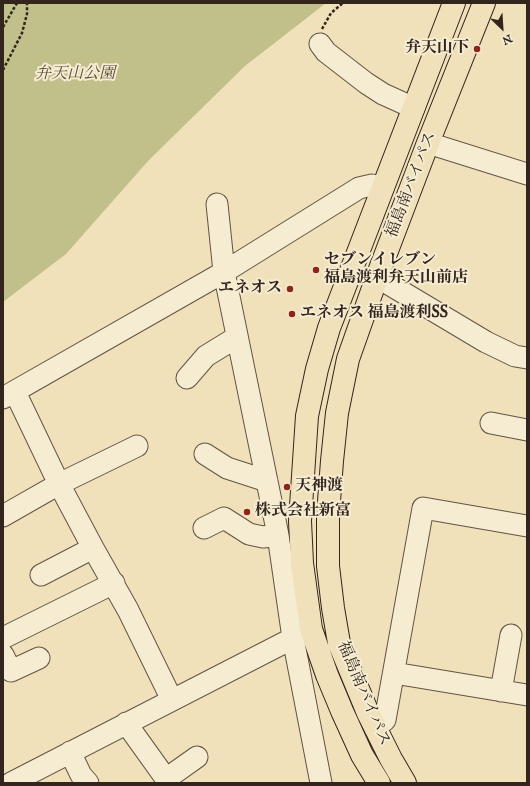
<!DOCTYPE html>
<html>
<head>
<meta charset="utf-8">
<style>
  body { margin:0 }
  #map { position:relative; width:530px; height:786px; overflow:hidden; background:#f0e1ba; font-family:"IM FELL English",serif }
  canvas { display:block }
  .frame { position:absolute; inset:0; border:4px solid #33251e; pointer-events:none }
  .north { position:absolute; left:482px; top:8px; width:40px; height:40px; -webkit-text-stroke:3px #f5ecd2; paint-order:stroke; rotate:155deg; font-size:11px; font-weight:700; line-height:16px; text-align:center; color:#33251e }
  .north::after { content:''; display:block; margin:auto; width:14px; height:18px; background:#33251e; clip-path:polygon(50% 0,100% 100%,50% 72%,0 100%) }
</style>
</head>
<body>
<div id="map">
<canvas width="530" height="786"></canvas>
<div class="frame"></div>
<div class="north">N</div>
</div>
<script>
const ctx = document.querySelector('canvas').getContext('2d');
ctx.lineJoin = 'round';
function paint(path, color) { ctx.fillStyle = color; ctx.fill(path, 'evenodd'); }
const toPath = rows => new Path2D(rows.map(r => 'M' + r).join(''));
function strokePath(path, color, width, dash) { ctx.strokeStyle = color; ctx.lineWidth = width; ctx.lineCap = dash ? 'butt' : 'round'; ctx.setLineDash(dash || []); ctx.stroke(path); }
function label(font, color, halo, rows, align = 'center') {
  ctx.font = font + ' "IM FELL English","Noto Serif JP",serif'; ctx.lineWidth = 4; ctx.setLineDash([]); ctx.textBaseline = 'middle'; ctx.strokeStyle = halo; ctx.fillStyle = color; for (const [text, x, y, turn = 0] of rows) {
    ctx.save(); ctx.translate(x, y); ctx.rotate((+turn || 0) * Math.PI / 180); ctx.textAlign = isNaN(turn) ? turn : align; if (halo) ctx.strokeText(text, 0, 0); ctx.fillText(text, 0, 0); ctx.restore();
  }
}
const green = toPath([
  [3,3,326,3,245,66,149,160,66,254,3,302]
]);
const path = toPath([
  [3,27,17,3],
  [322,29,331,13,343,3],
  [3,70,22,33,27,14,27,3]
]);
const minor = toPath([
  [320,44,326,52,366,83,383,94,414,108],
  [428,143,527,174],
  [217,204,224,272,278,535,293,638,321,783],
  [377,277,486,342,515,356,527,358],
  [187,378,206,356,237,337],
  [15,392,59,484,93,548,128,610,172,700],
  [3,398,224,272,359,188,372,185,383,188],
  [491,423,527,430],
  [205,454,227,468,267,481],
  [3,516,59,484,137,446],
  [204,528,224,518,249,534,263,537,278,535],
  [41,575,93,548],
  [3,638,114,583],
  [3,655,11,671,39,658],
  [394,673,527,695],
  [501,691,511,635],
  [126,723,169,783],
  [375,728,385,720,423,508,527,526],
  [70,752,81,775,88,783],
  [166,779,197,757],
  [11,783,305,632]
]);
const highway = toPath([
  [379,783,362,755,342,711,327,675,311,629,302,563,300,521,307,416,317,369,329,328,454,3],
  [405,783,391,759,368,713,339,643,333,608,328,566,328,515,332,461,337,413,348,359,377,277,428,143,484,3]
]);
const markers = [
  [477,49,4,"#8f2418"],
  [316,270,4,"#8f2418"],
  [290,289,4,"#8f2418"],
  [292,314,4,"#8f2418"],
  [287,487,4,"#8f2418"],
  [247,512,4,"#8f2418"]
];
const poiNames = [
  ["弁天山下",469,49,"right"],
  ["セブンイレブン",324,261],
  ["福島渡利弁天山前店",324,279],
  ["エネオス",282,289,"right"],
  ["エネオス 福島渡利SS",300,314],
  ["天神渡",295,487],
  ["株式会社新富",255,512]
];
const parkNames = [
  ["弁天山公園",75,75]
];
const streetNames = [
  ["福島南バイパス",412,185,-69],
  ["福島南バイパス",363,694,67]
];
paint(green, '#c2c08a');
strokePath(minor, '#625445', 23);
strokePath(highway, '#33251e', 24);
strokePath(path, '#33251e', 2.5, [3, 2]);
strokePath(minor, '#f5ecd2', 21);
strokePath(highway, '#f0e1ba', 22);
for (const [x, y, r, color] of markers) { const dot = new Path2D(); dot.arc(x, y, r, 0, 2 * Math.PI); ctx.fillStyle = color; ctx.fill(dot); strokePath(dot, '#f5ecd2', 1.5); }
label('bold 16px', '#33251e', '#f5ecd2', poiNames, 'left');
label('italic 16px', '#574c39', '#f5ecd2', parkNames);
label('16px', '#33251e', '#f5ecd2', streetNames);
</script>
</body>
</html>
